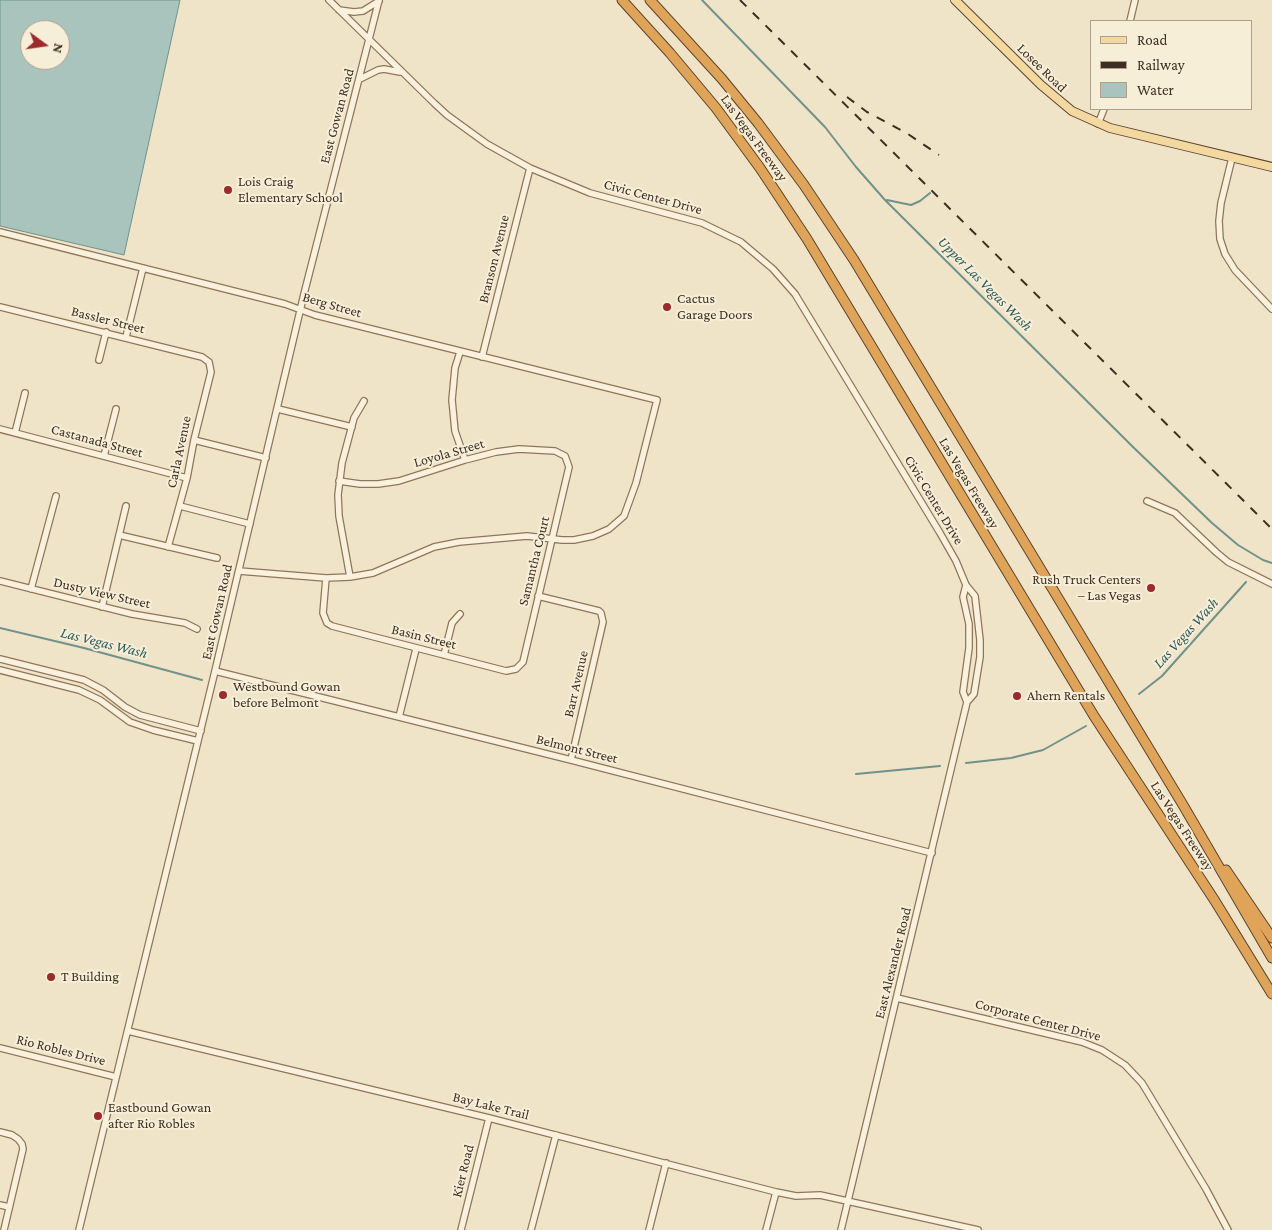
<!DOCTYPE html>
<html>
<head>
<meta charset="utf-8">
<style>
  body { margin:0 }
  #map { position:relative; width:1272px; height:1230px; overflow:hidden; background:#f0e4c8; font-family:"Crimson Pro",serif }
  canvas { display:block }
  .legend { position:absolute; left:1090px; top:20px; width:162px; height:90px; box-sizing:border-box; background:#f7eed8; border:1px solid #ada18e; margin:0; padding:6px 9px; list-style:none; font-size:15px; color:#3d2e20 }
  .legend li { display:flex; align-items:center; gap:10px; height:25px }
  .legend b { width:25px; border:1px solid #ada18e }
  .north { position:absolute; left:20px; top:20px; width:50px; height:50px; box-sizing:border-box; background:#f7eed8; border:1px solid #ada18e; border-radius:50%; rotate:104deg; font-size:14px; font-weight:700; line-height:20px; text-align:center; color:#3d2e20 }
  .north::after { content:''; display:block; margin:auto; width:18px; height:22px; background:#9e2a2b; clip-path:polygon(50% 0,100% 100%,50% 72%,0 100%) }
</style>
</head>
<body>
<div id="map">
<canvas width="1272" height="1230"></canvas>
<ul class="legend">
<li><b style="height:6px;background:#f3d9a0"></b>Road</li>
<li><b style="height:6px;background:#3d2e20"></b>Railway</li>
<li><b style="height:14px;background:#a9c4bc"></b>Water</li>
</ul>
<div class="north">N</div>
</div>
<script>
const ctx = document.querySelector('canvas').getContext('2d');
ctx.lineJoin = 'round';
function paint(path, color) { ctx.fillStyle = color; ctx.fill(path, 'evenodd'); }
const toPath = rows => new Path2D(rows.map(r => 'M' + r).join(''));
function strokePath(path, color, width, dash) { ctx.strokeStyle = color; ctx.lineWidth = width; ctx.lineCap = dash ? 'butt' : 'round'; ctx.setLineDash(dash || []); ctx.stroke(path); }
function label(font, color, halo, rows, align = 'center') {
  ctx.font = font + ' "Crimson Pro",serif'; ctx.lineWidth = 4; ctx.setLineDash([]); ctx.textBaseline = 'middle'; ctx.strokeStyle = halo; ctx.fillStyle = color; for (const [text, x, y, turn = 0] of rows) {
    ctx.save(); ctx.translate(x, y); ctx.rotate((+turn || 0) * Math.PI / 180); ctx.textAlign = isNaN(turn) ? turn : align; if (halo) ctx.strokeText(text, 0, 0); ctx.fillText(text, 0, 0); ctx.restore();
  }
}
const water = toPath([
  [0,0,180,0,124,255,0,226,0,0],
  [30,30,60,30,60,60,30,60,30,30]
]);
const stream = toPath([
  [702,0,825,127,856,167,885,200,1132,446,1212,523,1238,545,1263,560,1272,563],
  [887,200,911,205,920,201,930,193],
  [0,628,84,648,202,680],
  [1139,694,1162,676,1246,582],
  [966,763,1011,758,1043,750,1086,726],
  [856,774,940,766]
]);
const minor = toPath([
  [329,0,434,103,447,115,487,144,530,168,590,193,702,223,741,242,773,269,795,294,940,533,956,561,966,585,975,596,980,640,980,657,974,694,967,702,841,1230],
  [339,10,354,12,363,11,379,1],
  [1130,21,1135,0],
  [360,79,378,70,384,69,400,72],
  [1098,124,1104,109],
  [1232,158,1221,203,1219,221,1220,239,1225,254,1235,270,1272,309],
  [0,232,285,304,315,315,657,400,636,483,624,516,609,529,593,536,574,540,562,540,527,536,459,542,434,547,373,573,350,577,326,578,239,571],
  [0,307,202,357,209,362,211,372,194,440,187,478,168,547],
  [126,337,143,268],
  [460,352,455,368,452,400,455,431,465,460],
  [482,357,530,168],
  [99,360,106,332],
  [278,409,352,427],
  [0,429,187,478],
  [15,433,25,393],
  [194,440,266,458],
  [104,456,116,409],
  [1147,501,1175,513,1216,552,1228,562,1272,584],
  [180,506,250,524],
  [119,535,217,558],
  [350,577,339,516,338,495,342,463,354,418,364,401],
  [326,578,323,613,327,623,332,626,506,671,516,669,523,662,569,467,565,456,555,451,519,449,496,452,465,460,399,481,378,484,360,484,339,481],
  [0,581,132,614,185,623,197,629],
  [966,585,963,597,969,624,969,648,963,692,967,702],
  [31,589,56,496],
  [538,596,599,611,601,613,603,622,571,760],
  [102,607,126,506],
  [444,655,452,623,460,614],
  [0,659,84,680,103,690,125,707,140,715,201,731],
  [0,670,79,690,100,700,130,722,153,730,198,741],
  [215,671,571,760,932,853],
  [399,717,416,649],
  [897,998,1082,1042,1102,1050,1125,1065,1142,1083,1206,1189,1228,1230],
  [128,1031,489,1118,776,1192,796,1196,820,1195,978,1230],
  [0,1048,116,1077],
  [0,1132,12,1135,18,1139,22,1144,23,1149,4,1230],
  [0,1205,9,1207],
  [79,1230,215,671,304,294,379,0],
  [461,1230,489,1118],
  [531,1230,556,1135],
  [649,1230,666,1163],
  [766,1230,776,1192]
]);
const major = toPath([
  [955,0,1041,85,1072,111,1110,128,1272,167]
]);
const highway = toPath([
  [622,0,670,53,716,108,760,168,807,239,1094,716,1215,901,1272,994],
  [650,0,722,79,758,123,804,185,854,260,1183,805,1272,958],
  [1226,870,1272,938]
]);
const rail = toPath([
  [740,0,1272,529],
  [847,97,867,112,908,134,939,155]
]);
const markers = [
  [228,190,5,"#9e2a2b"],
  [667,307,5,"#9e2a2b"],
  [1151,588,5,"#9e2a2b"],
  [223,695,5,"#9e2a2b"],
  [1017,696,5,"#9e2a2b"],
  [51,977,5,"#9e2a2b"],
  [98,1116,5,"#9e2a2b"]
];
const streetNames = [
  ["Losee Road",1042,68,44],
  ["East Gowan Road",337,116,-75],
  ["Las Vegas Freeway",754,138,54],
  ["Civic Center Drive",653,197,15],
  ["Branson Avenue",494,259,-76],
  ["Berg Street",332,305,16],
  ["Bassler Street",108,320,14],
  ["Castanada Street",97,441,15],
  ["Carla Avenue",179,452,-78],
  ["Loyola Street",449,453,-16],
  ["Las Vegas Freeway",969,483,59],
  ["Civic Center Drive",934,500,59],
  ["Samantha Court",534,561,-76],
  ["Dusty View Street",102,593,13],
  ["East Gowan Road",217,612,-77],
  ["Basin Street",424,637,14],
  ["Barr Avenue",576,684,-77],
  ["Belmont Street",577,749,14],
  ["Las Vegas Freeway",1182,826,57],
  ["East Alexander Road",893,963,-76],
  ["Corporate Center Drive",1038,1020,15],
  ["Rio Robles Drive",61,1050,14],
  ["Bay Lake Trail",491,1106,14],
  ["Kier Road",463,1171,-76]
];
const poiNames = [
  ["Lois Craig",238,182],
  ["Elementary School",238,198],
  ["Cactus",677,299],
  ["Garage Doors",677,315],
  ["Rush Truck Centers",1141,580,"right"],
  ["– Las Vegas",1141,596,"right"],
  ["Westbound Gowan",233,687],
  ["before Belmont",233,703],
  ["Ahern Rentals",1027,696],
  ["T Building",61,977],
  ["Eastbound Gowan",108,1108],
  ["after Rio Robles",108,1124]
];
const waterNames = [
  ["Upper Las Vegas Wash",985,284,45],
  ["Las Vegas Wash",1186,633,-48],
  ["Las Vegas Wash",104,643,14]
];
paint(water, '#a9c4bc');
strokePath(water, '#6f938a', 1);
strokePath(stream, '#6f938a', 2);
strokePath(minor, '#8d765c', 8);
strokePath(major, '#5b4430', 10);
strokePath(highway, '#5b4430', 11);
strokePath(minor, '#faf1dc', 5.5);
strokePath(major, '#f3d9a0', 8);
strokePath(highway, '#e0a458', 9);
strokePath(rail, '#3d2e20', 2, [9, 9]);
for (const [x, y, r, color] of markers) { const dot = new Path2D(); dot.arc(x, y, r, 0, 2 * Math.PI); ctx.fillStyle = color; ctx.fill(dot); strokePath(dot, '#f7eed8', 2); }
label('14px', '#3d2e20', '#f7eed8', streetNames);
label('14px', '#3d2e20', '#f7eed8', poiNames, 'left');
label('italic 15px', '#2f5d5a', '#f7eed8', waterNames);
</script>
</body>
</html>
